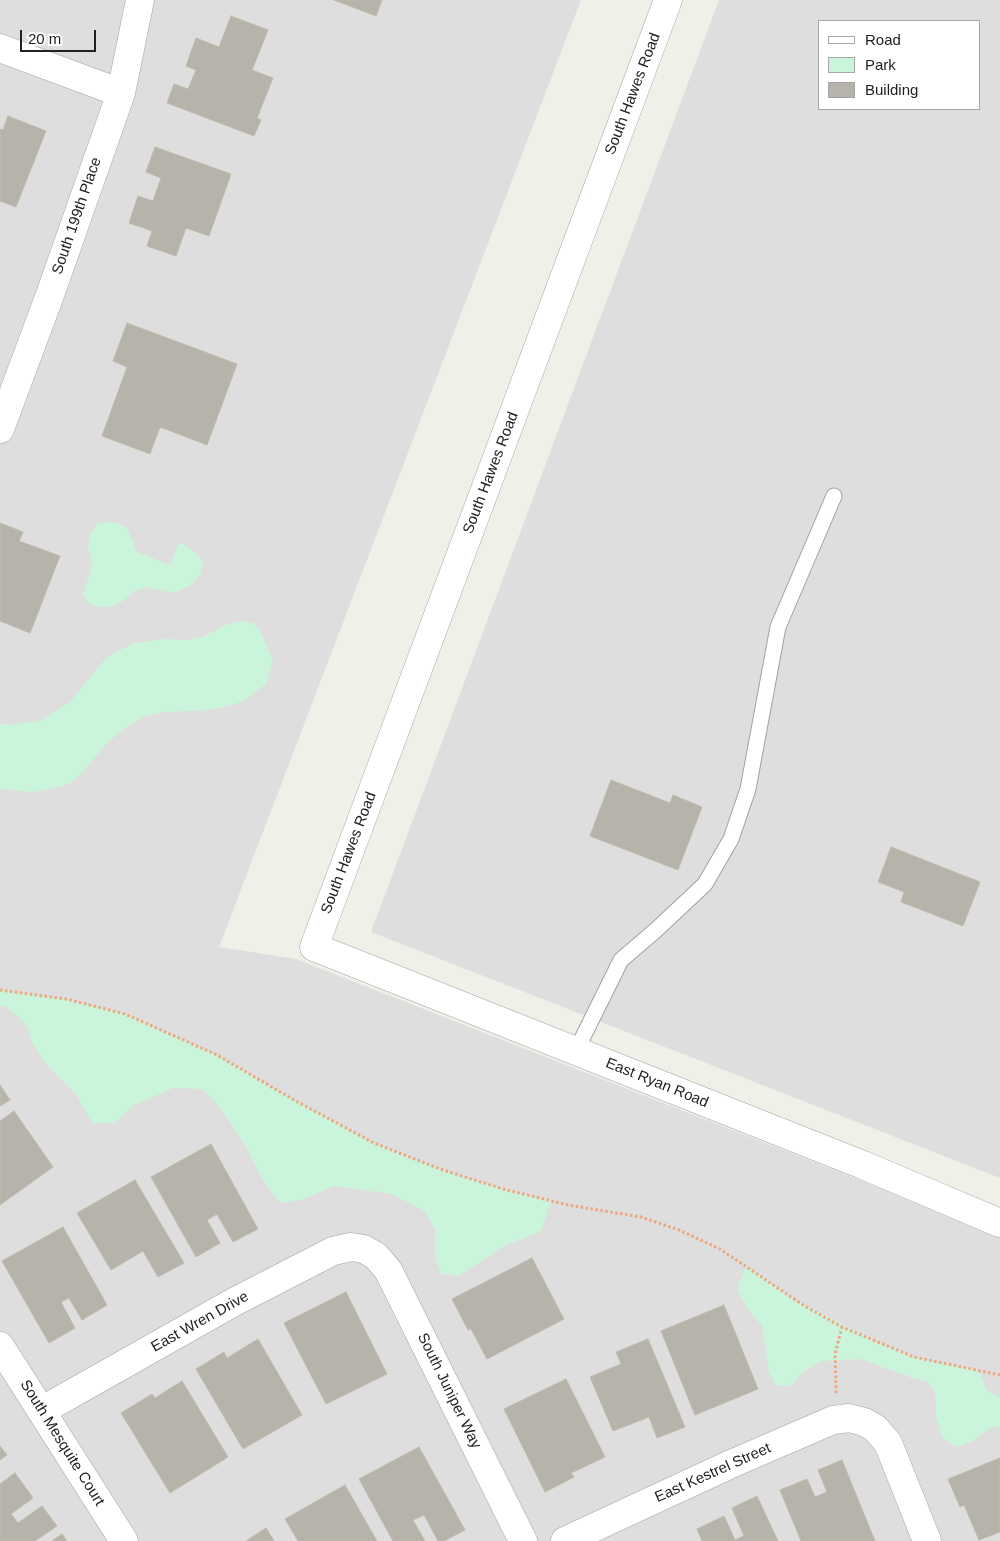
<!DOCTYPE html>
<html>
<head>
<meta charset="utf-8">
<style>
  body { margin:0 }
  #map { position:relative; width:1000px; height:1541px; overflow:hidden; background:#f0f0e8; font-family:Helvetica,sans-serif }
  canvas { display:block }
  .legend { position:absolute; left:818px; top:20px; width:162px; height:90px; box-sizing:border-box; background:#fff; border:1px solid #a6a6a6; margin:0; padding:6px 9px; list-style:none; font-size:15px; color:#212121 }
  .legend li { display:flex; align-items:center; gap:10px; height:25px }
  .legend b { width:25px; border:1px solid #a6a6a6 }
  .scale { position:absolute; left:20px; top:30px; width:76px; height:22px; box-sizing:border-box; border:2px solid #212121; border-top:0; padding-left:6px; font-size:15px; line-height:18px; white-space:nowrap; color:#212121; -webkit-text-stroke:4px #fff; paint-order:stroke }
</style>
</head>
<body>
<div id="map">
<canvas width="1000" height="1541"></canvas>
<ul class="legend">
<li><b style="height:6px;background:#fff"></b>Road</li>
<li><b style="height:14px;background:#caf5da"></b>Park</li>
<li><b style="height:14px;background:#b6b3ab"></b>Building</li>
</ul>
<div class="scale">20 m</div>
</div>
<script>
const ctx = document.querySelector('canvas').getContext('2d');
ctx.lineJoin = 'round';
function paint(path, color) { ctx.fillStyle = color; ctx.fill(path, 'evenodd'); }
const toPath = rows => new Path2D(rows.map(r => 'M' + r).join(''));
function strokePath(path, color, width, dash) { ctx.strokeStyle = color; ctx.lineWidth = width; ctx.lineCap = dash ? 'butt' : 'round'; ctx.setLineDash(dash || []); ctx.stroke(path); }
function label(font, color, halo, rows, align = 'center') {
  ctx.font = font + ' Helvetica,sans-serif'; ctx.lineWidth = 5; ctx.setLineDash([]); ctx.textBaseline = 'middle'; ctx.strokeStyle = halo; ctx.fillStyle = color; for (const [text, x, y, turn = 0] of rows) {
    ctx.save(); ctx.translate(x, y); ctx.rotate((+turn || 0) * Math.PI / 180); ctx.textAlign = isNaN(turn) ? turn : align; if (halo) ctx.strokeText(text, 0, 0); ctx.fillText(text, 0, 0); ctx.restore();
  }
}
const residential = toPath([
  [0,0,581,0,219,947,296,959,1000,1235,1000,1541,0,1541],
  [719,0,1000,0,1000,1178,371,932],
  [819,21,979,21,979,109,819,109]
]);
const park = toPath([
  [105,522,117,523,127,528,137,552,170,565,179,542,187,546,198,555,203,565,200,575,191,585,173,593,145,587,134,592,123,601,109,607,97,607,88,603,83,593,91,570,92,562,88,548,91,533,97,524],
  [240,621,253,623,259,629,273,660,266,684,243,701,225,707,205,710,164,712,143,717,125,728,107,743,79,776,69,784,51,789,32,792,0,789,0,724,10,725,42,720,69,703,107,657,134,643,163,639,187,640,203,637,223,626],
  [0,990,66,999,125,1014,217,1055,294,1100,374,1143,440,1169,503,1189,551,1201,541,1231,504,1246,458,1276,441,1274,435,1256,435,1229,424,1211,392,1194,334,1186,304,1199,280,1203,263,1180,244,1143,222,1110,203,1089,173,1088,134,1105,114,1123,92,1123,76,1094,46,1064,33,1044,27,1026,18,1016,4,1005,0,1006],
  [746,1266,793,1299,877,1342,914,1357,979,1371,987,1391,1000,1397,1000,1426,988,1429,973,1441,956,1447,943,1438,936,1417,935,1392,928,1382,912,1378,861,1359,821,1361,804,1371,790,1386,776,1385,769,1372,762,1326,747,1308,737,1290]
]);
const building = toPath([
  [334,0,382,0,376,16,334,0],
  [231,16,268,30,252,70,273,78,257,118,261,120,254,136,167,103,174,84,188,89,196,70,186,66,196,38,219,47,231,16],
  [8,116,46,131,16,207,0,201,0,129,3,130,8,116],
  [155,147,231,174,209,236,186,228,176,256,147,246,152,231,129,223,138,196,153,201,161,178,146,172,155,147],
  [127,323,237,364,207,445,160,427,150,454,102,436,127,367,113,361,127,323],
  [0,523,23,532,19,541,60,556,30,633,0,621,0,523],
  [611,780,670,803,673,795,702,807,678,870,590,836,611,780],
  [891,847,980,882,963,926,901,902,904,892,878,882,891,847],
  [0,1085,10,1100,0,1106,0,1085],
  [14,1111,53,1167,0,1205,0,1121,14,1111],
  [211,1144,258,1229,233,1242,217,1214,207,1220,220,1243,196,1257,151,1177,211,1144],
  [135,1180,184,1263,158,1277,143,1251,111,1270,77,1213,135,1180],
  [63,1227,107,1305,82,1320,69,1298,61,1302,75,1328,49,1343,2,1261,63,1227],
  [532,1258,564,1319,487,1359,471,1329,468,1330,452,1299,532,1258],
  [346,1292,387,1374,326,1404,284,1323,346,1292],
  [724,1305,758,1389,695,1415,661,1331,724,1305],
  [258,1339,302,1415,243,1449,196,1369,224,1352,227,1358,258,1339],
  [648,1339,685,1427,657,1438,649,1417,613,1431,590,1377,621,1364,616,1352,648,1339],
  [566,1379,605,1457,571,1473,574,1477,545,1492,504,1409,566,1379],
  [182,1381,228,1457,170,1493,121,1413,152,1394,155,1398,182,1381],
  [0,1446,7,1455,0,1460,0,1446],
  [419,1447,465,1530,444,1541,438,1541,424,1515,413,1520,425,1541,393,1541,359,1479,419,1447],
  [1000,1458,1000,1532,979,1540,964,1505,960,1507,948,1479,1000,1458],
  [842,1460,875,1541,801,1541,780,1490,807,1479,815,1497,827,1492,818,1470,842,1460],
  [15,1473,33,1498,11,1514,18,1523,42,1506,57,1526,35,1541,0,1541,0,1484,15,1473],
  [345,1485,377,1541,298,1541,285,1519,345,1485],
  [757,1496,778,1541,702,1541,697,1529,724,1516,735,1540,744,1536,732,1508,757,1496],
  [266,1528,274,1541,246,1541,266,1528],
  [62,1534,67,1541,52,1541,62,1534]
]);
const path = toPath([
  [0,990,66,999,125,1014,217,1055,294,1100,374,1143,440,1169,503,1189,568,1205,641,1217,679,1230,720,1249,803,1305,842,1327,914,1357,1000,1375],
  [836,1393,835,1354,842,1327]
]);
const service = toPath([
  [576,1051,621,960,656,930,705,884,731,839,748,789,778,627,834,496]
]);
const minor = toPath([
  [668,0,314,947,863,1165,1000,1223],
  [0,48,121,93],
  [0,429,51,292,121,93,140,0],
  [0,1346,124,1541],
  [41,1411,234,1302,333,1251,351,1247,364,1249,376,1256,388,1270,523,1541],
  [565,1541,731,1464,833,1420,849,1418,864,1422,875,1428,888,1443,927,1541]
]);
const streetNames = [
  ["South Hawes Road",633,94,-69],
  ["South 199th Place",77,216,-71],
  ["South Hawes Road",491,473,-69],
  ["South Hawes Road",349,853,-69],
  ["East Ryan Road",657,1083,22],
  ["East Wren Drive",200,1322,-29],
  ["South Juniper Way",449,1391,64],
  ["South Mesquite Court",62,1443,58],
  ["East Kestrel Street",713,1473,-24]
];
paint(residential, '#dfdede');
paint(park, '#caf5da');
paint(building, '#b6b3ab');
strokePath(building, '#c1bbac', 1);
strokePath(service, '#a2a2a2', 17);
strokePath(minor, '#a2a2a2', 29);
strokePath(path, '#eea77c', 3, [2.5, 2.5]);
strokePath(service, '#fff', 15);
strokePath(minor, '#fff', 28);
label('15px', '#212121', '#fff', streetNames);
</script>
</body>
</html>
